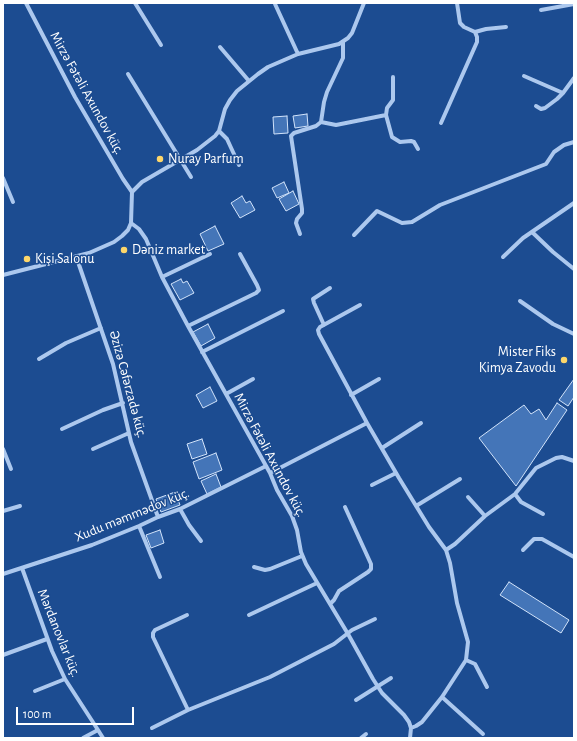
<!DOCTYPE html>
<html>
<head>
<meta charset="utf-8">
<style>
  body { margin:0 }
  #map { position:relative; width:577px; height:741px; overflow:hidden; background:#1c4c91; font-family:"Alegreya Sans",sans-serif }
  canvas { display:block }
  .frame { position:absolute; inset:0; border:4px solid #fff; pointer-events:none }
  .scale { position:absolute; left:16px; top:707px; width:118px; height:18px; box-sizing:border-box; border:2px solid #fff; border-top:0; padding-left:5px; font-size:12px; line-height:14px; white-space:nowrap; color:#fff; -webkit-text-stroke:3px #1c4c91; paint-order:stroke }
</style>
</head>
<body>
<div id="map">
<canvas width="577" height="741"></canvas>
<div class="frame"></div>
<div class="scale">100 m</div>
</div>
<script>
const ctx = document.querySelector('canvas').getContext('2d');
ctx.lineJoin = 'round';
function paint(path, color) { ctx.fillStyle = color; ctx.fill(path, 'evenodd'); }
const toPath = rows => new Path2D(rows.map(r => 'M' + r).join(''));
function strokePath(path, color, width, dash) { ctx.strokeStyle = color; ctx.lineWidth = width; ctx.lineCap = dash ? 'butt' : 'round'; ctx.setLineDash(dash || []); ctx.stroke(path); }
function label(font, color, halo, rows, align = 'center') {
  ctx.font = font + ' "Alegreya Sans",sans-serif'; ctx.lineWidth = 3; ctx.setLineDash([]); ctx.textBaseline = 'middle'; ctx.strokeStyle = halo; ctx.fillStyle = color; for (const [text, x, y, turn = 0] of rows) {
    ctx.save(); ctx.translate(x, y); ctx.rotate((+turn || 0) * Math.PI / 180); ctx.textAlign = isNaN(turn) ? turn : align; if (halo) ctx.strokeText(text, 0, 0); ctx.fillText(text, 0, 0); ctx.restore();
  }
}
const building = toPath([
  [307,114,308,126,295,128,293,116,307,114],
  [287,116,288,133,274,134,273,117,287,116],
  [284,182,289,193,277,198,272,188,284,182],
  [293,191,299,204,286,211,279,199,293,191],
  [242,196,246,203,250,201,255,210,240,218,231,203,242,196],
  [215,226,224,244,208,251,200,234,215,226],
  [181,279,183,283,187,281,194,293,180,300,171,284,181,279],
  [208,324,215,338,201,346,193,332,208,324],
  [574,379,574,397,568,406,559,400,574,379],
  [210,387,217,401,203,408,196,395,210,387],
  [557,403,567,410,516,486,479,438,524,405,531,414,539,409,546,420,557,403],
  [202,439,207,454,192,459,187,444,202,439],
  [216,453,222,470,199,479,193,462,216,453],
  [216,474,221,487,207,494,201,481,216,474],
  [175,492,180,505,161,512,156,499,175,492],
  [160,530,164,543,151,548,146,535,160,530],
  [509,582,569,620,561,633,500,595,509,582]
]);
const street = toPath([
  [26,3,75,97,123,179,132,192],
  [135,3,161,45],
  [275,4,298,54],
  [541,10,574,4],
  [475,32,486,29,506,27],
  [220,47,249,81],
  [128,74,191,177],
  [524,76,563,93],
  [393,77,393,100,387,108,386,115,392,137,400,142,411,141,414,142,418,149],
  [536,106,541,109,545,108,557,99,563,93,574,78],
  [321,122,336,125,386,115],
  [441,123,477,42,477,37,475,32,464,27,460,23,457,3],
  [219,131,227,139,239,165],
  [3,178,13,202],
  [131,223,139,229,146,239,162,277,188,326,270,473,277,490,292,516,297,530,301,552,306,564,348,634,373,679,382,693,404,715,409,722,411,728,410,738],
  [532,232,553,252,574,269],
  [300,234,296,223,297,219,302,213,302,209,291,136,294,133,316,126,321,122,324,102,327,92,343,58,343,42],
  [354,235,377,211,402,223,412,222,440,205,546,164,554,152,564,145,574,142],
  [76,256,113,364,131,442,158,517],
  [503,257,523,238,574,203],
  [3,275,89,253,114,242,122,236,128,230,131,223,132,192,142,182,197,150,215,136,219,131,225,109,230,100,237,91,258,74,268,67,298,54,339,44,348,38,352,33,364,3],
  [162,277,210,254],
  [520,301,553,324,574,334],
  [360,305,320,327,318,330,319,334,367,423,399,478,429,527,446,550,450,563,457,603,468,642,466,660,442,697,422,722,416,726,411,728],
  [324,325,314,303,313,299,330,288],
  [188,326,256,293,259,290,257,285,240,254],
  [202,352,283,311],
  [39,359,66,343,101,328],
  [226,394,253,379],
  [351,395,379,379],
  [62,429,103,410,123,403],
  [382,448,421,423],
  [3,449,11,469],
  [93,449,129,433],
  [270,473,367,423],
  [372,485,396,473],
  [515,494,521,502,543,514],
  [468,497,485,516],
  [416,506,460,479],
  [180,509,189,525,201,541],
  [3,511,20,506],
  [139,526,160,577],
  [446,550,455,544,485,516,515,494,536,468,556,458,562,457,574,461],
  [523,550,534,539,542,539,574,557],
  [254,567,265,570,270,569,302,556],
  [22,568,52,651,65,679,98,730,83,738],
  [3,574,92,545,139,526,158,517,180,509,266,466],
  [330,604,334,600,339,591,368,572,371,569,371,564,345,507],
  [187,615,155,630,153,633,153,637,188,710],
  [249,615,317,583],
  [3,655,47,639],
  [466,660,475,664,487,687],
  [35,691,65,679],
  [442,697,483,734],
  [356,700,391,678],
  [152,728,188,710,270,677,334,644,352,630,375,619],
  [98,730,103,738],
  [361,738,366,734]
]);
const markers = [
  [160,159,4,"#fed76a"],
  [124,250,4,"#fed76a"],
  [27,259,4,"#fed76a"],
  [564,360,4,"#fed76a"]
];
const streetNames = [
  ["Mirzə Fətəli Axundov küç.",87,93,61],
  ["Əzizə Cəfərzadə küç.",128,384,75],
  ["Mirzə Fətəli Axundov küç.",270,455,62],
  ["Xudu məmmədov küç.",132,515,-22],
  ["Mərdanovlar küç.",59,633,68]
];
const poiNames = [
  ["Nuray Parfum",168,159],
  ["Dəniz market",132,250],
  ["Kişi Salonu",35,259],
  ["Mister Fiks",556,352,"right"],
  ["Kimya Zavodu",556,368,"right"]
];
paint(building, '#4475b8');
strokePath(building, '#d2e3fa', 1);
strokePath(street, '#acc8ee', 4);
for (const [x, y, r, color] of markers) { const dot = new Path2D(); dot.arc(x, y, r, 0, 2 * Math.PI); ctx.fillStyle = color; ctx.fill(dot); strokePath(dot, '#1c4c91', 1.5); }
label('14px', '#fff', '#1c4c91', streetNames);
label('14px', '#fff', '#1c4c91', poiNames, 'left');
</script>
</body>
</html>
